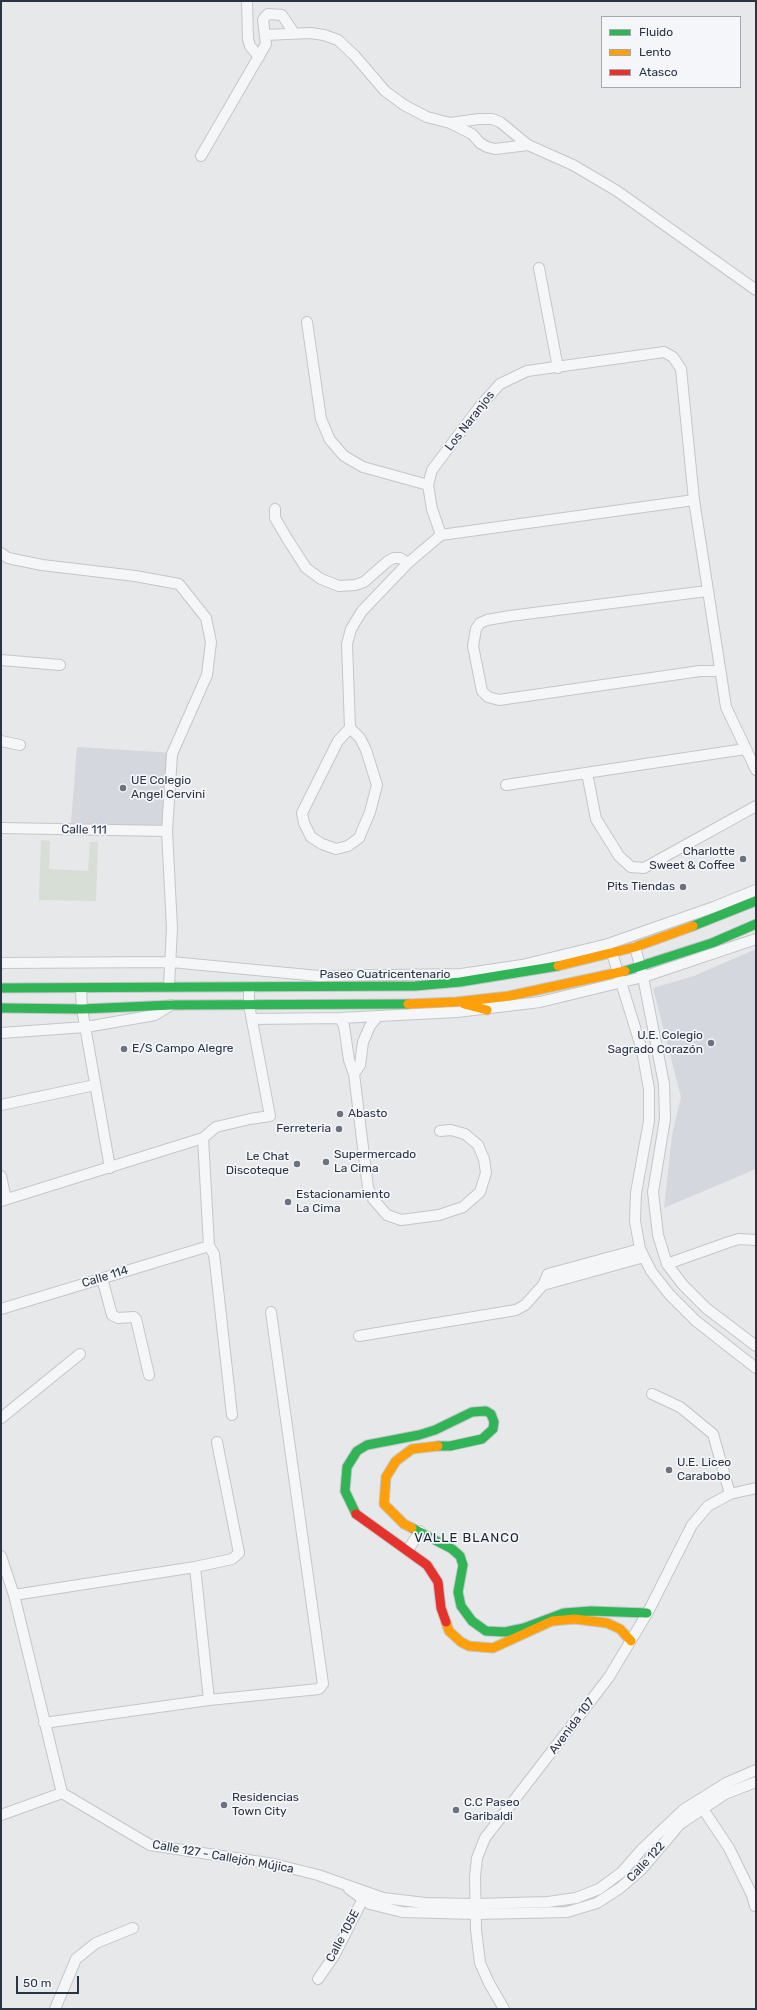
<!DOCTYPE html>
<html>
<head>
<meta charset="utf-8">
<style>
  body { margin:0 }
  #map { position:relative; width:757px; height:2010px; overflow:hidden; background:#e6e8ea; font-family:Rubik,sans-serif }
  canvas { display:block }
  .frame { position:absolute; inset:0; border:2px solid #2b3445; pointer-events:none }
  .legend { position:absolute; left:601px; top:16px; width:140px; height:72px; box-sizing:border-box; background:#f4f6f9; border:1px solid #a4a8b1; margin:0; padding:5px 7px; list-style:none; font-size:12px; color:#2b3445 }
  .legend li { display:flex; align-items:center; gap:8px; height:20px }
  .legend b { width:20px; border:1px solid #a4a8b1 }
  .scale { position:absolute; left:16px; top:1976px; width:63px; height:18px; box-sizing:border-box; border:2px solid #2b3445; border-top:0; padding-left:5px; font-size:12px; line-height:14px; white-space:nowrap; color:#2b3445; -webkit-text-stroke:3px #f4f6f9; paint-order:stroke }
</style>
</head>
<body>
<div id="map">
<canvas width="757" height="2010"></canvas>
<div class="frame"></div>
<ul class="legend">
<li><b style="height:5px;background:#30b455"></b>Fluido</li>
<li><b style="height:5px;background:#ff9f0a"></b>Lento</li>
<li><b style="height:5px;background:#e5322d"></b>Atasco</li>
</ul>
<div class="scale">50 m</div>
</div>
<script>
const ctx = document.querySelector('canvas').getContext('2d');
ctx.lineJoin = 'round';
function paint(path, color) { ctx.fillStyle = color; ctx.fill(path, 'evenodd'); }
const toPath = rows => new Path2D(rows.map(r => 'M' + r).join(''));
function strokePath(path, color, width, dash) { ctx.strokeStyle = color; ctx.lineWidth = width; ctx.lineCap = dash ? 'butt' : 'round'; ctx.setLineDash(dash || []); ctx.stroke(path); }
function label(font, color, halo, rows, align = 'center') {
  ctx.font = font + ' Rubik,sans-serif'; ctx.lineWidth = 3.5; ctx.setLineDash([]); ctx.textBaseline = 'middle'; ctx.strokeStyle = halo; ctx.fillStyle = color; for (const [text, x, y, turn = 0] of rows) {
    ctx.save(); ctx.translate(x, y); ctx.rotate((+turn || 0) * Math.PI / 180); ctx.textAlign = isNaN(turn) ? turn : align; if (halo) ctx.strokeText(text, 0, 0); ctx.fillText(text, 0, 0); ctx.restore();
  }
}
const built = toPath([
  [77,747,175,753,169,829,71,823],
  [756,949,756,1169,664,1208,672,1135,681,1097,653,988,694,976]
]);
const green = toPath([
  [41,840,50,841,49,869,88,871,90,842,98,842,96,901,39,900]
]);
const street = toPath([
  [247,1,248,39,250,46,259,57],
  [265,35,310,33,324,35,338,40,355,56,385,91,404,105,427,117,450,123,472,134,480,143,487,147,495,149,528,145],
  [450,123,479,119,492,119,500,122,528,145,573,165,617,191,756,290],
  [201,156,266,44,263,20,265,17,268,14,282,15,294,33],
  [539,268,558,368],
  [307,322,321,419,330,440,344,456,363,467,428,485],
  [275,509,275,518,288,540,306,568,321,579,339,586,355,585,364,582,388,561,394,558,400,558,408,563],
  [441,535,432,509,428,485,432,470,480,406,500,384,527,371,664,352,673,357,681,369,694,500,726,707,756,770],
  [1,553,8,558,42,565,135,576,179,584,206,618,211,642,207,675,172,754,167,831,172,928,169,986],
  [707,591,510,616,487,620,480,623,476,629,473,646,482,691,488,697,499,700,700,671,719,671],
  [1,660,60,665],
  [350,728,347,644,351,629,362,611,408,563,441,535,694,500],
  [350,728,360,738,366,750,377,785,370,812,359,838,348,846,336,849,322,844,311,837,304,823,302,813,338,741,350,728],
  [1,741,20,745],
  [587,773,596,819,619,856,631,867,644,868,756,806],
  [506,785,745,749],
  [1,828,167,831],
  [635,947,643,977,664,1084,665,1119,653,1192,658,1235,667,1264,683,1285,706,1308,756,1346],
  [612,953,642,1050,649,1089,649,1121,636,1193,635,1221,640,1249,651,1271,669,1294,696,1321,756,1368],
  [1,963,171,962,319,976,461,974,522,965,608,944,714,907,756,890],
  [81,989,82,1009,110,1168],
  [340,1018,344,1026,349,1060,354,1074,368,1188,373,1199,387,1215,401,1220,439,1215,463,1207,480,1192,486,1173,484,1159,478,1145,465,1134,451,1130,440,1131],
  [252,1019,340,1018,457,1012,540,1002,643,977,756,939],
  [1,1033,86,1027,155,1015,171,1005],
  [354,1074,360,1065,363,1042,370,1026,378,1016],
  [1,1105,95,1085],
  [203,1138,216,1127,250,1119,270,1116,249,1005,249,988],
  [1,1176,6,1199],
  [1,1201,203,1138,209,1246,214,1254,215,1262,232,1415],
  [667,1264,729,1242,739,1239,756,1240],
  [102,1278,112,1315,118,1318,134,1317,136,1319,149,1375],
  [543,1285,644,1257],
  [1,1309,209,1246],
  [359,1336,516,1310,525,1305,543,1285,548,1274,640,1249],
  [652,1394,680,1407,713,1434,730,1494],
  [1,1418,80,1354],
  [408,1550,420,1531],
  [1,1556,14,1595,62,1793],
  [195,1567,232,1559,239,1553,217,1442],
  [14,1595,195,1567,209,1700],
  [44,1723,209,1700,319,1689,323,1684,271,1312],
  [703,1809,729,1848,752,1895,755,1906],
  [1,1815,62,1793,150,1845,274,1864,318,1875,383,1898,425,1903,475,1904,548,1902,576,1898,599,1889,622,1872,642,1849,683,1810,726,1783,756,1770],
  [349,1889,370,1904,402,1912,475,1914,567,1912,597,1903,620,1888,641,1870,680,1824,725,1794,756,1782],
  [318,1979,334,1956,366,1893],
  [55,2009,76,1959,96,1943,133,1928],
  [504,2009,489,1983,480,1963,476,1930,475,1877,477,1858,485,1838,609,1677,648,1612,692,1525,708,1506,730,1494,756,1488]
]);
const fast = toPath([
  [693,926,756,901],
  [625,971,712,943,756,924],
  [1,988,415,986,460,982,558,966],
  [1,1008,82,1009,172,1005,408,1004],
  [356,1514,345,1491,347,1467,357,1451,367,1445,419,1435,435,1430,472,1412,486,1411,491,1414,494,1422,493,1429,482,1439,450,1446,438,1446],
  [412,1528,452,1549,460,1556,463,1565,458,1592,461,1606,472,1621,486,1631,505,1632,524,1628,564,1613,591,1611,647,1613]
]);
const slow = toPath([
  [558,966,635,947,693,926],
  [408,1004,456,1002,509,996,625,971],
  [464,1004,487,1010],
  [412,1528,404,1524,384,1504,386,1477,396,1461,412,1449,438,1446],
  [446,1622,449,1631,461,1642,469,1646,493,1648,552,1621,575,1619,607,1623,620,1629,631,1641]
]);
const jam = toPath([
  [356,1514,427,1565,438,1582,441,1608,446,1622]
]);
const markers = [
  [123,788,4,"#6c737f"],
  [743,859,4,"#6c737f"],
  [683,887,4,"#6c737f"],
  [711,1043,4,"#6c737f"],
  [124,1049,4,"#6c737f"],
  [340,1114,4,"#6c737f"],
  [339,1129,4,"#6c737f"],
  [326,1162,4,"#6c737f"],
  [297,1164,4,"#6c737f"],
  [288,1202,4,"#6c737f"],
  [669,1470,4,"#6c737f"],
  [224,1805,4,"#6c737f"],
  [456,1810,4,"#6c737f"]
];
const streetNames = [
  ["Los Naranjos",470,421,-52],
  ["Calle 111",84,830,1],
  ["Paseo Cuatricentenario",385,975],
  ["Calle 114",105,1277,-17],
  ["Avenida 107",572,1726,-53],
  ["Calle 127 - Callejón Mújica",223,1857,10],
  ["Calle 122",646,1862,-47],
  ["Calle 105E",343,1936,-62]
];
const poiNames = [
  ["UE Colegio",131,781],
  ["Angel Cervini",131,795],
  ["Charlotte",735,852,"right"],
  ["Sweet & Coffee",735,866,"right"],
  ["Pits Tiendas",675,887,"right"],
  ["U.E. Colegio",703,1036,"right"],
  ["Sagrado Corazón",703,1050,"right"],
  ["E/S Campo Alegre",132,1049],
  ["Abasto",348,1114],
  ["Ferreteria",331,1129,"right"],
  ["Supermercado",334,1155],
  ["La Cima",334,1169],
  ["Le Chat",289,1157,"right"],
  ["Discoteque",289,1171,"right"],
  ["Estacionamiento",296,1195],
  ["La Cima",296,1209],
  ["U.E. Liceo",677,1463],
  ["Carabobo",677,1477],
  ["Residencias",232,1798],
  ["Town City",232,1812],
  ["C.C Paseo",464,1803],
  ["Garibaldi",464,1817]
];
const neighbourhoodNames = [
  ["VALLE BLANCO",467,1538]
];
paint(built, '#d4d7dd');
paint(green, '#d6ded6');
strokePath(street, '#c4c6c8', 12);
strokePath(fast, '#c4c6c8', 11);
strokePath(slow, '#c4c6c8', 11);
strokePath(jam, '#c4c6c8', 11);
strokePath(street, '#f5f6f7', 10);
strokePath(fast, '#30b455', 9);
strokePath(slow, '#ff9f0a', 9);
strokePath(jam, '#e5322d', 9);
for (const [x, y, r, color] of markers) { const dot = new Path2D(); dot.arc(x, y, r, 0, 2 * Math.PI); ctx.fillStyle = color; ctx.fill(dot); strokePath(dot, '#f4f6f9', 1.5); }
label('12px', '#2b3445', '#f4f6f9', streetNames);
label('12px', '#2b3445', '#f4f6f9', poiNames, 'left');
ctx.letterSpacing = '1px';
label('13px', '#1d2536', '#f4f6f9', neighbourhoodNames);
ctx.letterSpacing = '0px';
</script>
</body>
</html>
